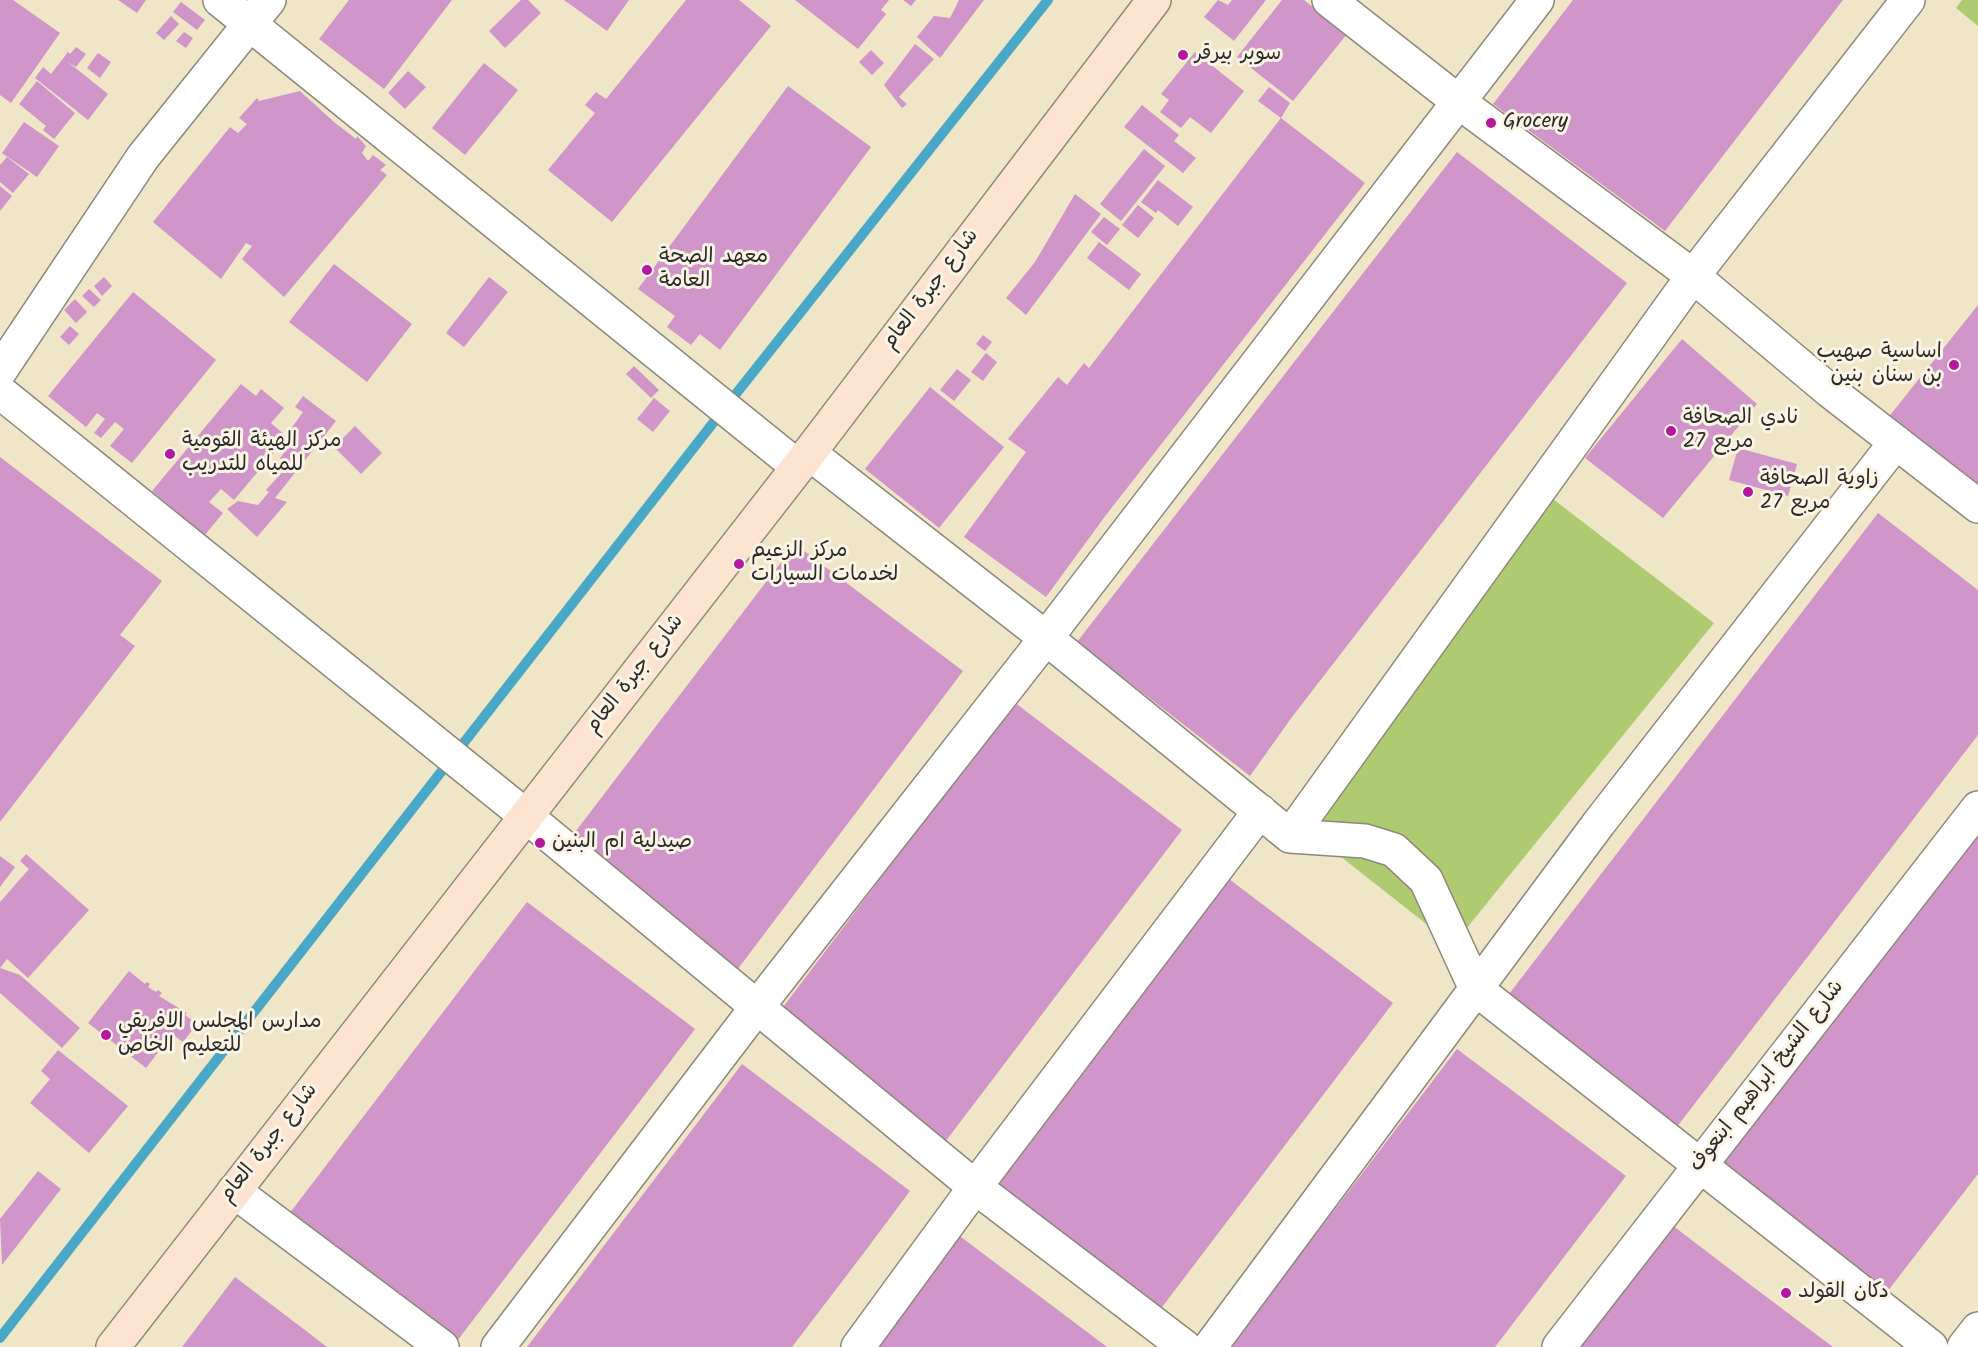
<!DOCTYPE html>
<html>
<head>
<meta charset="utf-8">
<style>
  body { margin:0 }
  canvas { display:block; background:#efe5c7 }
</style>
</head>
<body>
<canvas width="1978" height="1347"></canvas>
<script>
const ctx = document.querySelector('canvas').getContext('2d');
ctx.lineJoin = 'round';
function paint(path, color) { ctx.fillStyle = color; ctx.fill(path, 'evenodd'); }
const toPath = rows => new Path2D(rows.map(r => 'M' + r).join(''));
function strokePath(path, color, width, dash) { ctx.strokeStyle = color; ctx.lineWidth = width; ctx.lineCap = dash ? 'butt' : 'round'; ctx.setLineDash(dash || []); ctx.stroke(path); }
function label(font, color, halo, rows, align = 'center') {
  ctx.font = font + ' Kalam,"Playpen Sans Arabic",sans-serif'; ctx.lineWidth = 6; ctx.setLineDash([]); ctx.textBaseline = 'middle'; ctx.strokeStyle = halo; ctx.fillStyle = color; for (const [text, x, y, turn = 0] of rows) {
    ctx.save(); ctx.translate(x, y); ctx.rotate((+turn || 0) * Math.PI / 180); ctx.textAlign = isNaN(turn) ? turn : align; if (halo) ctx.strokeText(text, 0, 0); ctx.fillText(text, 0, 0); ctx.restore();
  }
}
const green = toPath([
  [1962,0,1978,0,1978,26,1956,8],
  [1553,499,1714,623,1453,945,1303,827]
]);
const stream = toPath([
  [0,1338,720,414,1048,0]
]);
const building = toPath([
  [0,0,13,0,60,33,11,103,0,95],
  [118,0,146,0,137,13],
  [349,0,452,0,384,89,319,39],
  [521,0,528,0,541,13,505,48,489,31],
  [564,0,629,0,607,31],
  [686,0,739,0,771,26,612,222,548,170,595,113,585,105,596,92,606,99],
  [795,0,889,0,881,10,886,14,858,49],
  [903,0,916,0,911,6],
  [959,0,984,0,940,58,917,37,934,16,950,18],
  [1218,0,1228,5,1232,0,1266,0,1234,41,1204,17],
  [1282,0,1304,0,1347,34,1293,101,1237,57],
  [1573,0,1843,0,1665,231,1493,104],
  [181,2,205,20,197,30,173,12],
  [171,16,179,24,164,40,156,33],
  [184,32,193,38,186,48,176,41],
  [915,44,934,59,899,97,907,104,902,108,884,85],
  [76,47,86,54,76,67,68,62,108,94,88,120,35,78,43,67,51,74,68,52,70,54],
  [871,50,884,63,872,75,859,62],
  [1195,52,1244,91,1211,133,1190,117,1181,128,1160,112,1169,100,1161,94],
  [98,53,111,62,100,78,87,68],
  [484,63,518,90,465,155,432,128],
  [408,71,426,87,405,109,388,93],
  [37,81,75,113,54,139,43,130,46,126,19,104],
  [788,86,871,147,720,350,700,334,691,345,667,327,675,316,638,289],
  [1269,87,1290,103,1281,118,1258,101],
  [300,91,334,122,356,139,357,136,366,146,362,153,368,161,373,155,386,165,380,170,387,175,284,297,242,259,252,246,246,243,221,279,153,222,230,127,238,133,247,124,239,118,257,98,259,101],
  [1142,105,1179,135,1174,141,1196,158,1183,173,1124,127],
  [1281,118,1365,183,1106,515,1046,597,964,537,1026,452,1008,439,1058,377,1067,385,1084,363,1089,368],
  [24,122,59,146,37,177,2,153],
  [1144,149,1165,166,1121,221,1100,204],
  [1457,152,1627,283,1292,717,1250,776,1077,642],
  [7,157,29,174,13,193,0,182,0,165],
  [1158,180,1193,207,1178,226,1158,210,1156,213,1141,202],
  [0,186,12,196,0,211],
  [1075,194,1101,214,1026,315,1006,298,1035,262],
  [1138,205,1154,218,1138,238,1122,225],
  [1104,217,1120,229,1107,245,1091,232],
  [1099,242,1141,274,1129,290,1087,258],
  [334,264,412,324,367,382,289,322],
  [104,277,112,286,102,296,94,286],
  [489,277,508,292,464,347,446,333],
  [89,289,101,300,94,307,82,296],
  [133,292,216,360,132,463,110,446,124,429,115,422,101,438,94,433,105,419,97,413,86,427,48,396],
  [75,299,87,312,76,323,64,310],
  [1978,305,1978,496,1883,424],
  [70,326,79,334,69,345,60,337],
  [983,335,992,342,985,351,976,344],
  [1682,339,1757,404,1663,518,1585,458],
  [986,353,997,362,983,381,971,372],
  [634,366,659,390,651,398,626,374],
  [957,369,971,380,954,401,940,390],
  [241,384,256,396,261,389,284,408,271,423,287,437,234,500,221,489,209,502,223,513,205,535,152,491],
  [930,387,1004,447,939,528,865,469],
  [303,396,336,421,275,498,287,502,257,537,227,509,238,501,258,505,269,492,266,490,287,467,280,458,298,435,290,430,303,412,295,407],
  [654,398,670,411,653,432,637,419],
  [355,426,382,453,361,474,334,447],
  [1738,448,1797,464,1788,496,1729,480],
  [0,457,162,581,120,635,135,646,0,822],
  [1878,513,1978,590,1978,735,1676,1128,1506,998],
  [795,544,963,671,734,974,566,844],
  [1014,702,1182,830,942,1146,774,1019],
  [1978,824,1978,1174,1887,1292,1718,1161],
  [26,854,89,910,28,978,7,959,0,968,20,975,80,1028,62,1048,0,993,0,902,29,869,20,861],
  [0,856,15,867,0,887],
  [1225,876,1393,1003,1153,1319,984,1192],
  [527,902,695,1029,454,1345,286,1218],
  [129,971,145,984,147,982,150,984,148,987,156,992,158,990,162,993,159,996,187,1013,185,1015,197,1024,183,1042,172,1034,146,1068,88,1023],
  [1457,1049,1626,1176,1495,1347,1230,1347],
  [58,1050,128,1106,89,1153,30,1103,50,1079,41,1071],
  [742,1064,910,1191,863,1254,792,1347,527,1347],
  [38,1171,61,1189,2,1265,0,1219],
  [1668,1222,1752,1286,1833,1347,1573,1347],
  [957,1234,1107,1347,870,1347],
  [235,1277,318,1340,327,1347,182,1347]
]);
const minor = toPath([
  [220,0,798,467],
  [1329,0,1459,102,1693,276,1830,391,1978,506],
  [0,371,143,157,269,0],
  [0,392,526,816,975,1187,1185,1347],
  [809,453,1046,638,1290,836,1365,841,1394,850,1426,880,1476,989,1931,1347],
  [1290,836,1693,276,1908,0],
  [234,1191,442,1347],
  [498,1347,757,1007,1046,638,1537,0],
  [858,1347,975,1187,1260,811],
  [1210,1347,1599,823,1896,442],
  [1559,1347,1978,808],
  [1964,1347,1978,1329]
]);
const secondary = toPath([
  [113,1347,809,453,1154,0]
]);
const markers = [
  [1183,55,6,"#b5179e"],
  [1491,123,6,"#b5179e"],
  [647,270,6,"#b5179e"],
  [1954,365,6,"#b5179e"],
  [1671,431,6,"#b5179e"],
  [170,454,6,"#b5179e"],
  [1748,492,6,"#b5179e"],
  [739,564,6,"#b5179e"],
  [540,843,6,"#b5179e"],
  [106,1035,6,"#b5179e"],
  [1786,1293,6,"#b5179e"]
];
const poiNames = [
  ["سوبر بيرقر",1195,55],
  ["Grocery",1503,123],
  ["معهد الصحة",659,258],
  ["العامة",659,282],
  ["اساسية صهيب",1942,353,"right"],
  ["بن سنان بنين",1942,377,"right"],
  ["نادي الصحافة",1683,419],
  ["مربع 27",1683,443],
  ["مركز الهيئة القومية",182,442],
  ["للمياه للتدريب",182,466],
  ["زاوية الصحافة",1760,480],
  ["مربع 27",1760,504],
  ["مركز الزعيم",751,552],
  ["لخدمات السيارات",751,576],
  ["صيدلية ام البنين",552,843],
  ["مدارس المجلس الافريقي",118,1023],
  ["للتعليم الخاص",118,1047],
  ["دكان القولد",1798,1293]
];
const streetNames = [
  ["شارع جبرة العام",932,290,-53],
  ["شارع جبرة العام",636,675,-52],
  ["شارع الشيخ ابراهيم ابنعوف",1768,1077,-52],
  ["شارع جبرة العام",270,1144,-52]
];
paint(green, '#aecb72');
strokePath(stream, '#49a7c8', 10);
paint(building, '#d095c9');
strokePath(minor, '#8d8879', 36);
strokePath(secondary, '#8d8879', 36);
strokePath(minor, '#fff', 33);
strokePath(secondary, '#fde4d1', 33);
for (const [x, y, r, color] of markers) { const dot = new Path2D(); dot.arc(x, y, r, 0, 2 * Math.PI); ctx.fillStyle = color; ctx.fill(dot); strokePath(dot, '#fcf5e5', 2); }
label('21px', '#2b2b2b', '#fcf5e5', poiNames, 'left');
label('21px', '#2b2b2b', '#fcf5e5', streetNames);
</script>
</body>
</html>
